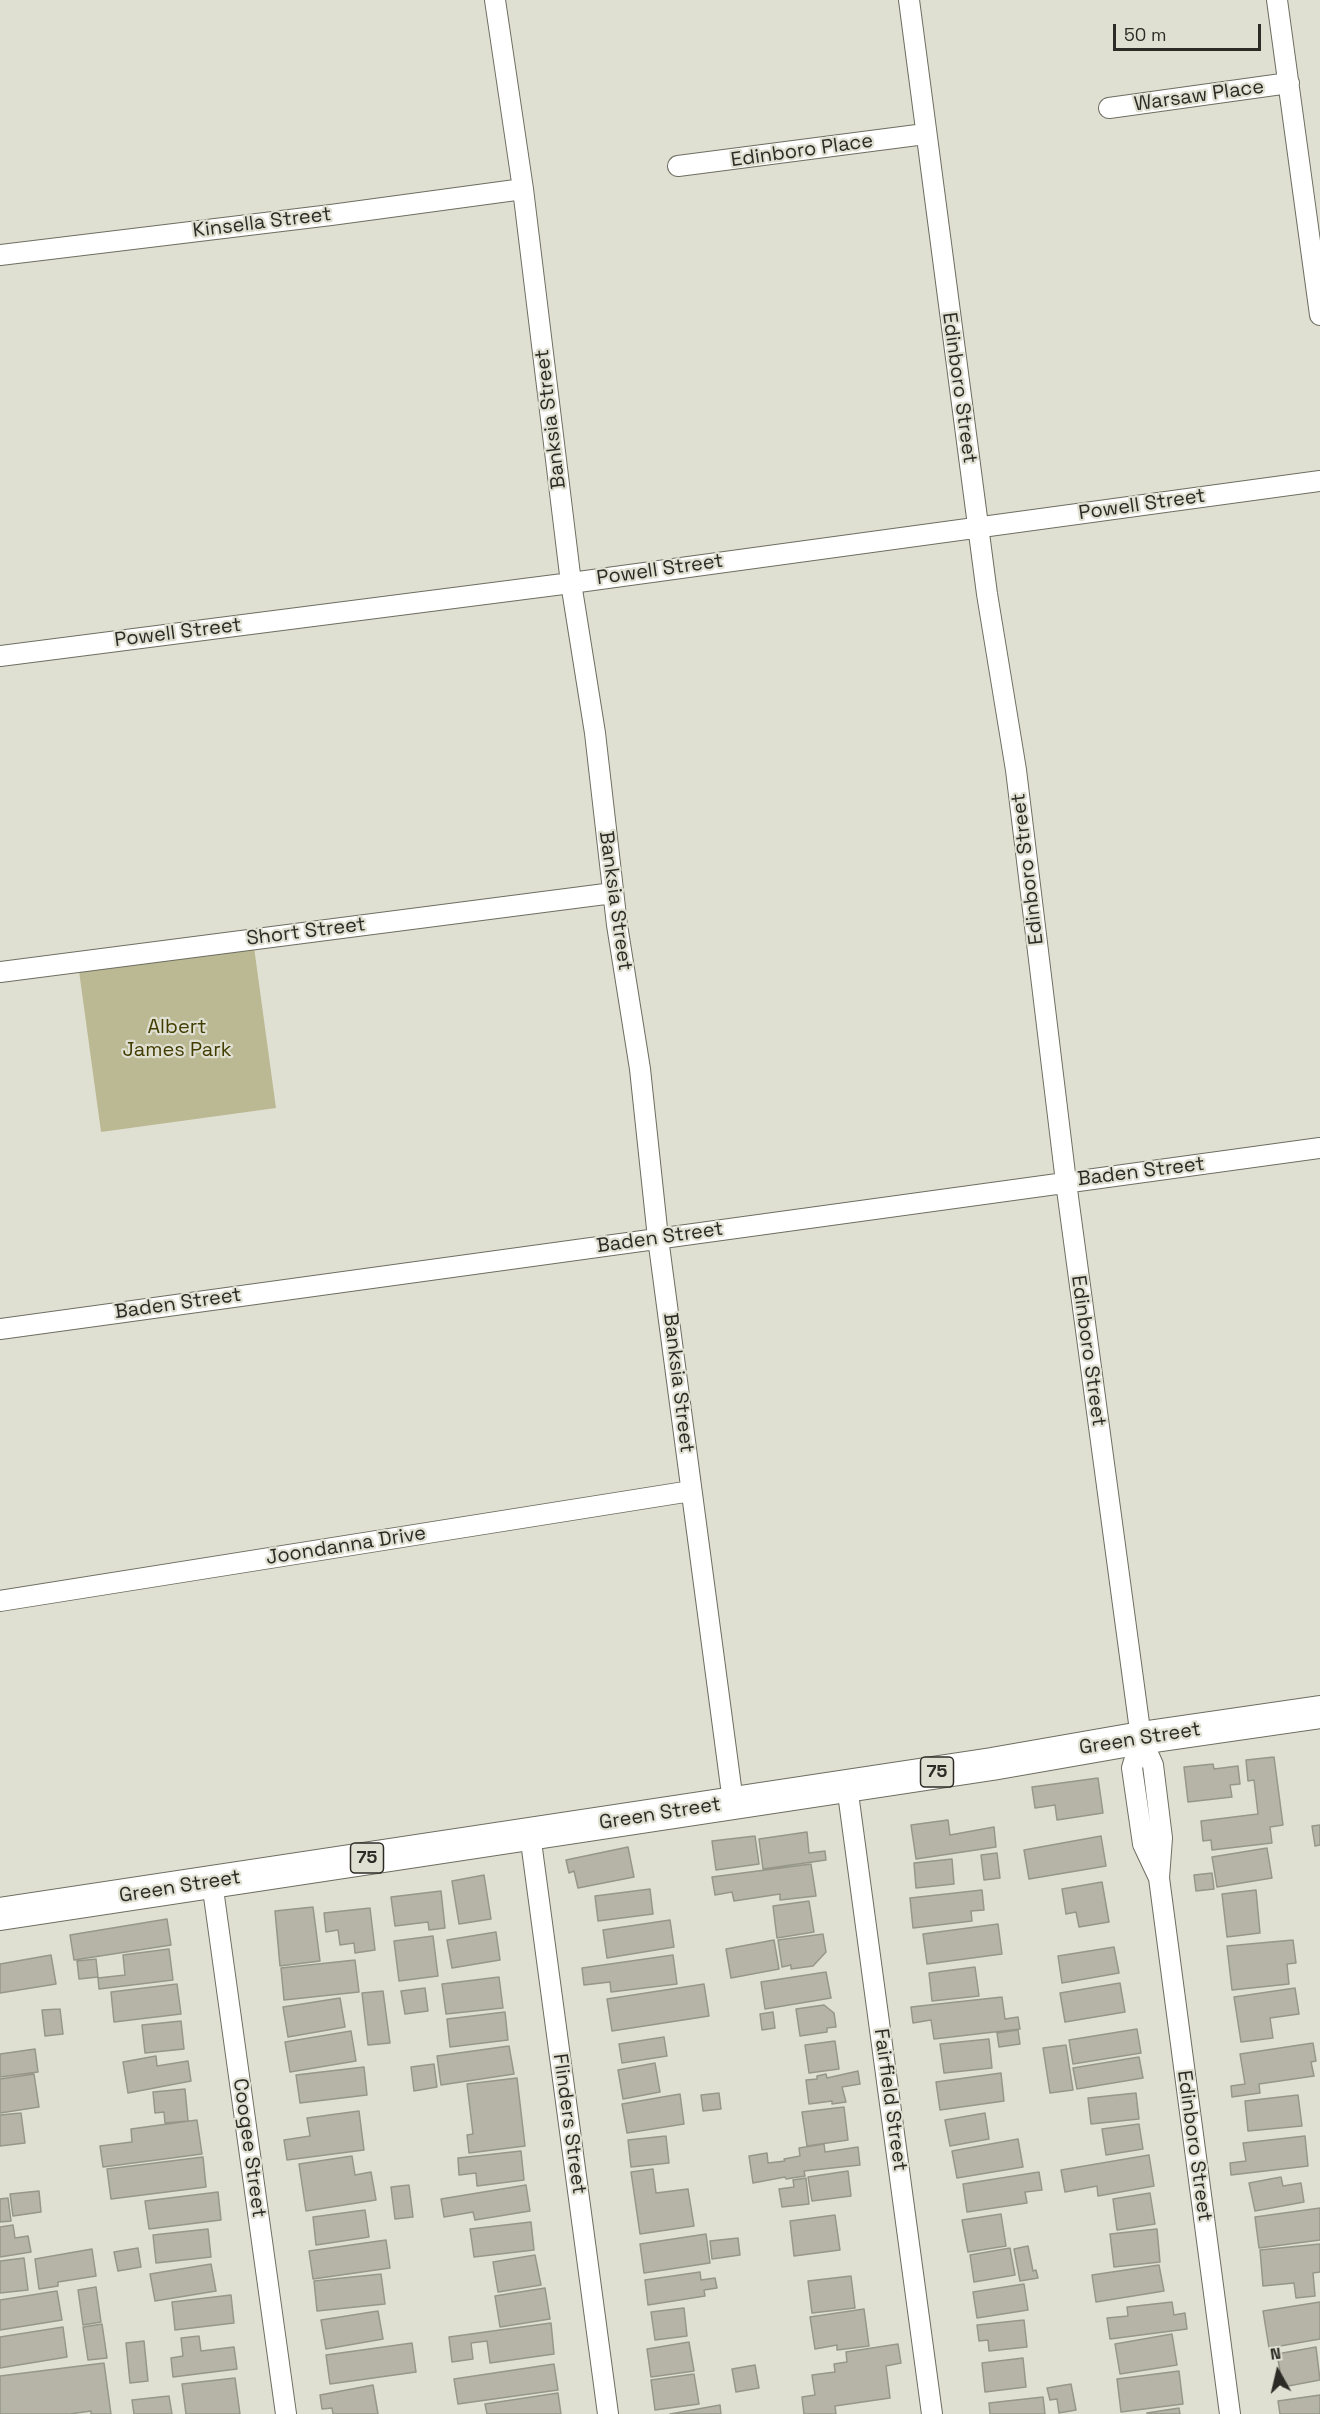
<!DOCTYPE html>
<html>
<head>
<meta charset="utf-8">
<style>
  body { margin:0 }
  #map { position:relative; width:1320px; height:2414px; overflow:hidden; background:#e0e0d2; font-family:"Space Grotesk",sans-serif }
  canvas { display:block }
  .north { position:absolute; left:1248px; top:2342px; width:60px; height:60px; -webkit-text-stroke:4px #e0e0d2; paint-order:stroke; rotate:352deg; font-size:16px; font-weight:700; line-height:24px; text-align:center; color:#2c2b26 }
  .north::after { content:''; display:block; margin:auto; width:21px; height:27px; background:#2c2b26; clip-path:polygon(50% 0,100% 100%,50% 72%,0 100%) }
  .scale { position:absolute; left:1113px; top:24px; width:148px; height:27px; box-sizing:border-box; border:3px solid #2c2b26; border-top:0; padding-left:8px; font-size:18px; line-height:21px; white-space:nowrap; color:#2c2b26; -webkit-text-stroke:4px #e0e0d2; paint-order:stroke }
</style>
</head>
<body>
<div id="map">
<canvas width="1320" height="2414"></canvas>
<div class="north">N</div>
<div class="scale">50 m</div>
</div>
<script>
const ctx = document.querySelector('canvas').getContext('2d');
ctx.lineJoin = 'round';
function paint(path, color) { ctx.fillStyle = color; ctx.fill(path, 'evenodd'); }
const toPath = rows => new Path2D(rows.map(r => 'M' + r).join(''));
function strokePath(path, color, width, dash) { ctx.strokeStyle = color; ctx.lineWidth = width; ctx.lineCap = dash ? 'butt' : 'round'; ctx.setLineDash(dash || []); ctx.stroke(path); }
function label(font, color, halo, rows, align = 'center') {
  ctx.font = font + ' "Space Grotesk",sans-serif'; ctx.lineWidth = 4.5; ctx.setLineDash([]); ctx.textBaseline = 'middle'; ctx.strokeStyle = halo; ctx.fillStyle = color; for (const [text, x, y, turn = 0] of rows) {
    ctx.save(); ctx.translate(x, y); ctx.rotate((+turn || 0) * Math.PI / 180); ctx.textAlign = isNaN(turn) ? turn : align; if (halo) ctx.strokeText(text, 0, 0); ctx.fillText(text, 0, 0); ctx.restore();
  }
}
const green = toPath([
  [254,947,276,1108,101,1132,79,971]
]);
const building = toPath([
  [1274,1757,1283,1825,1270,1827,1272,1843,1212,1850,1211,1840,1203,1841,1201,1821,1258,1814,1254,1780,1248,1781,1246,1760,1274,1757],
  [1213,1764,1214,1769,1238,1766,1240,1784,1230,1785,1232,1797,1188,1802,1184,1767,1213,1764],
  [1098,1778,1103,1813,1057,1820,1055,1805,1035,1808,1032,1787,1098,1778],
  [948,1820,950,1835,994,1827,996,1847,916,1859,911,1825,948,1820],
  [1320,1825,1320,1845,1315,1846,1312,1826,1320,1825],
  [807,1832,809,1853,825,1851,826,1860,763,1869,759,1839,807,1832],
  [755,1836,759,1864,716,1870,712,1841,755,1836],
  [1101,1836,1106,1866,1029,1879,1024,1850,1101,1836],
  [628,1847,634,1877,578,1888,574,1871,569,1873,566,1860,628,1847],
  [1267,1848,1272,1878,1217,1887,1212,1857,1267,1848],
  [997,1853,1000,1878,984,1880,981,1855,997,1853],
  [952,1859,954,1884,916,1888,914,1863,952,1859],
  [811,1864,816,1896,780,1900,780,1894,734,1901,732,1892,715,1895,712,1877,811,1864],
  [1212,1873,1214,1889,1196,1891,1194,1875,1212,1873],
  [484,1875,491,1919,459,1924,452,1881,484,1875],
  [1102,1882,1109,1922,1079,1927,1076,1912,1066,1914,1062,1889,1102,1882],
  [650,1889,653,1914,598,1921,595,1896,650,1889],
  [982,1890,984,1910,971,1911,972,1921,913,1928,910,1898,982,1890],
  [1256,1890,1260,1933,1227,1937,1222,1894,1256,1890],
  [441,1891,445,1928,429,1930,428,1922,395,1926,391,1897,441,1891],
  [809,1901,814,1932,777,1938,773,1906,809,1901],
  [313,1907,320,1961,280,1966,275,1911,313,1907],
  [370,1908,375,1950,355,1953,354,1943,340,1945,338,1930,326,1932,324,1913,370,1908],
  [167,1919,171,1945,74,1960,70,1935,167,1919],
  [670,1920,674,1947,607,1958,603,1930,670,1920],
  [998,1924,1002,1954,927,1964,923,1934,998,1924],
  [496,1932,500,1960,452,1968,447,1940,496,1932],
  [823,1934,826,1952,813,1966,791,1969,791,1965,782,1967,778,1940,823,1934],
  [433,1936,438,1976,399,1981,394,1941,433,1936],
  [774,1940,779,1969,731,1978,726,1949,774,1940],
  [1293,1940,1296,1963,1287,1964,1289,1984,1232,1990,1227,1946,1293,1940],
  [1114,1947,1119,1973,1062,1983,1058,1956,1114,1947],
  [169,1949,173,1980,99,1989,98,1978,125,1975,123,1955,169,1949],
  [51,1955,56,1984,0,1993,0,1964,51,1955],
  [673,1955,677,1984,611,1992,610,1982,584,1985,582,1968,673,1955],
  [96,1959,98,1977,79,1979,77,1961,96,1959],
  [355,1960,359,1992,284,2000,281,1968,355,1960],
  [975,1967,979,1996,932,2001,929,1973,975,1967],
  [826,1972,831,1998,765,2009,761,1982,826,1972],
  [499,1977,503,2008,446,2014,442,1984,499,1977],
  [1120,1983,1125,2012,1065,2022,1060,1993,1120,1983],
  [177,1984,181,2014,114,2022,111,1992,177,1984],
  [704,1984,709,2016,612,2031,607,1999,704,1984],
  [425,1988,428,2011,405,2014,401,1991,425,1988],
  [1295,1988,1299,2014,1270,2018,1273,2038,1241,2042,1234,1997,1295,1988],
  [383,1991,390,2043,368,2045,362,1993,383,1991],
  [1002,1997,1005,2019,1018,2017,1020,2029,934,2039,931,2020,913,2023,911,2007,1002,1997],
  [340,1998,345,2027,288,2037,283,2007,340,1998],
  [824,2005,834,2013,836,2027,827,2028,827,2032,800,2036,796,2009,824,2005],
  [60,2009,63,2034,45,2036,42,2010,60,2009],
  [505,2012,508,2040,450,2047,447,2019,505,2012],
  [773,2012,775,2028,762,2030,760,2014,773,2012],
  [181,2021,184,2049,145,2053,142,2025,181,2021],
  [1137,2029,1141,2053,1073,2064,1069,2040,1137,2029],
  [1018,2030,1020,2044,999,2047,997,2033,1018,2030],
  [351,2031,356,2061,290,2072,285,2042,351,2031],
  [664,2037,667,2056,622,2063,619,2044,664,2037],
  [989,2039,992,2068,944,2073,940,2044,989,2039],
  [835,2041,839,2069,809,2073,805,2045,835,2041],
  [1313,2043,1316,2061,1311,2062,1314,2076,1259,2084,1260,2093,1232,2097,1231,2086,1245,2084,1240,2054,1313,2043],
  [1066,2045,1073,2090,1050,2093,1043,2048,1066,2045],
  [509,2046,514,2074,441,2085,437,2056,509,2046],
  [35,2049,38,2072,0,2077,0,2054,35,2049],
  [156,2056,157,2066,188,2061,191,2081,128,2093,123,2062,156,2056],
  [1139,2057,1143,2078,1077,2089,1073,2068,1139,2057],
  [655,2063,660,2092,623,2099,618,2070,655,2063],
  [434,2064,437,2087,414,2091,411,2067,434,2064],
  [364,2067,367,2095,300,2103,296,2075,364,2067],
  [858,2071,860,2084,842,2087,846,2102,832,2104,832,2101,809,2104,806,2080,817,2079,817,2076,826,2074,827,2078,858,2071],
  [1001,2073,1004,2101,940,2110,936,2082,1001,2073],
  [34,2074,39,2107,0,2113,0,2079,34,2074],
  [517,2078,525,2146,469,2153,467,2135,473,2134,467,2084,517,2078],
  [185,2089,188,2121,165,2123,164,2112,155,2113,153,2092,185,2089],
  [719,2093,721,2109,703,2111,701,2095,719,2093],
  [1136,2093,1139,2119,1091,2124,1088,2098,1136,2093],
  [680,2094,684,2124,627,2133,622,2104,680,2094],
  [1298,2095,1302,2126,1248,2131,1245,2101,1298,2095],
  [844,2107,848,2140,807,2146,802,2112,844,2107],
  [359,2111,364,2150,287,2160,284,2140,310,2136,307,2118,359,2111],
  [21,2113,25,2143,0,2146,0,2115,21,2113],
  [985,2113,989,2139,950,2146,945,2120,985,2113],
  [197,2120,202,2154,103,2167,100,2146,132,2142,131,2129,197,2120],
  [1139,2124,1143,2149,1106,2155,1102,2129,1139,2124],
  [666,2136,669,2163,631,2167,628,2140,666,2136],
  [1305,2136,1308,2166,1231,2175,1230,2163,1246,2161,1243,2143,1305,2136],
  [1018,2139,1023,2167,957,2178,952,2151,1018,2139],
  [824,2144,825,2152,858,2147,860,2165,804,2171,805,2176,786,2179,785,2177,753,2183,749,2156,767,2153,768,2163,785,2161,784,2159,800,2156,799,2148,824,2144],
  [521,2151,524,2180,477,2186,476,2173,459,2175,458,2158,521,2151],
  [1149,2155,1154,2186,1098,2196,1097,2186,1065,2192,1061,2170,1149,2155],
  [352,2156,355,2175,371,2172,376,2200,306,2211,299,2164,352,2156],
  [203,2157,206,2187,111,2199,107,2169,203,2157],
  [653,2169,656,2193,688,2189,694,2226,640,2234,631,2172,653,2169],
  [848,2171,851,2196,812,2201,808,2177,848,2171],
  [1039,2172,1042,2190,1025,2192,1027,2203,967,2212,963,2184,1039,2172],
  [1281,2177,1283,2186,1301,2183,1304,2202,1255,2211,1249,2183,1281,2177],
  [806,2178,809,2204,782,2207,779,2189,794,2187,793,2180,806,2178],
  [409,2185,413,2217,395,2219,391,2187,409,2185],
  [526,2185,530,2211,475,2220,473,2212,444,2217,441,2199,526,2185],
  [39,2191,41,2212,13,2216,10,2194,39,2191],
  [218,2192,221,2220,149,2229,145,2201,218,2192],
  [1150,2193,1155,2224,1117,2230,1113,2199,1150,2193],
  [8,2198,11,2221,0,2222,0,2199,8,2198],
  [1320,2208,1320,2240,1259,2248,1255,2217,1320,2208],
  [365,2210,369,2237,316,2245,313,2217,365,2210],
  [1001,2214,1006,2246,968,2252,962,2220,1001,2214],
  [835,2215,840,2250,794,2256,790,2221,835,2215],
  [531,2222,534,2250,474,2257,470,2229,531,2222],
  [13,2225,15,2238,28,2236,31,2252,0,2257,0,2227,13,2225],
  [208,2229,211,2257,156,2263,153,2235,208,2229],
  [1157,2229,1160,2262,1114,2267,1110,2234,1157,2229],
  [706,2234,710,2263,644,2273,640,2244,706,2234],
  [738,2238,740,2255,712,2259,710,2241,738,2238],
  [386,2240,390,2268,313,2279,309,2251,386,2240],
  [1320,2244,1320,2272,1313,2273,1315,2296,1296,2298,1294,2283,1263,2286,1260,2250,1320,2244],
  [1028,2246,1033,2271,1036,2270,1038,2278,1020,2281,1014,2249,1028,2246],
  [138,2248,141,2267,118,2271,114,2252,138,2248],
  [1010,2248,1015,2275,974,2282,970,2255,1010,2248],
  [92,2249,96,2276,58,2282,58,2286,39,2289,35,2259,92,2249],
  [535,2255,541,2285,498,2292,493,2262,535,2255],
  [24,2258,28,2290,0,2293,0,2261,24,2258],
  [211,2264,216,2291,155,2301,150,2274,211,2264],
  [1159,2265,1164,2291,1096,2302,1092,2275,1159,2265],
  [700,2272,701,2280,715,2278,717,2288,704,2290,705,2296,648,2305,645,2280,700,2272],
  [381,2274,385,2304,317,2311,314,2281,381,2274],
  [851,2276,855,2308,812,2313,808,2281,851,2276],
  [1024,2284,1028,2310,977,2318,973,2292,1024,2284],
  [96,2287,101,2322,83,2325,78,2290,96,2287],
  [545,2288,550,2319,500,2327,495,2296,545,2288],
  [57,2291,62,2320,0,2330,0,2300,57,2291],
  [231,2295,234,2323,175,2330,172,2302,231,2295],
  [1172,2302,1174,2315,1185,2313,1187,2329,1110,2339,1107,2318,1128,2316,1127,2307,1172,2302],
  [1320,2302,1320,2339,1269,2348,1263,2311,1320,2302],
  [684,2308,687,2336,655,2340,651,2312,684,2308],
  [864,2309,869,2346,837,2350,837,2345,815,2349,810,2317,864,2309],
  [378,2311,383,2339,326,2349,321,2320,378,2311],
  [1024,2320,1027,2347,989,2351,988,2340,979,2341,977,2325,1024,2320],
  [551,2323,554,2354,490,2363,487,2341,471,2343,473,2359,452,2362,449,2337,551,2323],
  [102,2324,107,2358,88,2360,83,2327,102,2324],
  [63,2327,67,2357,0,2368,0,2337,63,2327],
  [1172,2334,1177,2365,1120,2374,1115,2344,1172,2334],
  [199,2336,201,2351,234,2347,237,2369,173,2377,171,2358,183,2356,181,2338,199,2336],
  [144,2341,148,2381,130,2383,126,2343,144,2341],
  [689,2342,694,2371,651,2377,647,2349,689,2342],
  [412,2343,416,2372,330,2384,326,2355,412,2343],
  [898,2344,901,2363,886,2366,890,2398,835,2406,836,2414,804,2414,802,2397,815,2395,812,2375,835,2372,834,2364,847,2362,846,2352,898,2344],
  [1316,2347,1320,2380,1283,2387,1277,2354,1316,2347],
  [1023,2358,1026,2387,985,2392,982,2363,1023,2358],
  [104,2363,111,2414,91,2414,91,2411,70,2414,0,2414,0,2376,104,2363],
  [554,2364,558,2390,458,2404,454,2379,554,2364],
  [755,2365,759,2388,736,2392,732,2369,755,2365],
  [1179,2371,1183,2404,1121,2412,1117,2379,1179,2371],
  [694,2374,699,2404,655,2410,651,2380,694,2374],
  [235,2378,240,2414,186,2414,182,2384,235,2378],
  [1071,2384,1076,2410,1059,2413,1057,2399,1050,2400,1047,2388,1071,2384],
  [373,2385,378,2414,333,2414,332,2408,322,2409,320,2395,373,2385],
  [558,2393,561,2414,487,2414,485,2404,558,2393],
  [1320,2395,1320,2414,1280,2414,1278,2401,1320,2395],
  [169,2396,172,2414,134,2414,132,2400,169,2396],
  [1043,2397,1045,2414,990,2414,989,2403,1043,2397],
  [720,2405,721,2414,670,2414,720,2405],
  [1179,2408,1180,2414,1147,2414,1147,2413,1179,2408]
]);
const minor = toPath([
  [495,0,523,189,571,583,595,733,617,925,640,1069,658,1238,733,1802],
  [909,0,987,594,1016,770,1066,1182,1141,1738,1153,1765,1162,1838,1159,1878,1230,2414],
  [1277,0,1320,315],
  [1109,108,1289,83],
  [678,166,925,134],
  [0,255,331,215,523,189],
  [0,656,571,583,1320,481],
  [0,972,613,893],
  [0,1329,1320,1148],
  [0,1601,691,1491],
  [1141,1738,1132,1768,1143,1844,1159,1878],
  [847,1786,932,2414],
  [530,1834,608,2414],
  [212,1882,286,2414]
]);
const primary = toPath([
  [0,1914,992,1764,1141,1738,1320,1712]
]);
const shields = [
  [937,1772,33],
  [367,1858,33]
];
const shieldNames = [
  ["75",937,1772],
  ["75",367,1858]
];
const streetNames = [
  ["Warsaw Place",1199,96,-8],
  ["Edinboro Place",802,151,-8],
  ["Kinsella Street",262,223,-7],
  ["Edinboro Street",959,388,82],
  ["Banksia Street",551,419,-97],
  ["Powell Street",1142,505,-8],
  ["Powell Street",660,570,-8],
  ["Powell Street",178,633,-7],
  ["Edinboro Street",1028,869,-97],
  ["Banksia Street",615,901,82],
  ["Short Street",306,932,-7],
  ["Baden Street",1141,1172,-7],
  ["Baden Street",660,1238,-8],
  ["Baden Street",178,1304,-8],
  ["Edinboro Street",1088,1351,82],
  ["Banksia Street",678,1383,83],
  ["Joondanna Drive",346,1546,-9],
  ["Green Street",1140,1739,-9],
  ["Green Street",660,1814,-9],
  ["Green Street",180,1887,-9],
  ["Fairfield Street",890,2100,82],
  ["Flinders Street",569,2124,82],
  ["Edinboro Street",1194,2146,82],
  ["Coogee Street",249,2148,82]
];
const parkNames = [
  ["Albert",177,1028],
  ["James Park",177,1051]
];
paint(green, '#bbb994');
paint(building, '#b5b4a7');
strokePath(building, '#969689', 1.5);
strokePath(minor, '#6d6d61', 22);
strokePath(primary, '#6d6d61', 34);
strokePath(minor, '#fff', 20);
strokePath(primary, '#fff', 32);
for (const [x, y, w] of shields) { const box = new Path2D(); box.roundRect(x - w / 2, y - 15, w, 30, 4.5); ctx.fillStyle = '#e0e0d2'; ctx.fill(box); strokePath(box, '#2c2b26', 1.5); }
label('bold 18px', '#2c2b26', null, shieldNames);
label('20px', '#2c2b26', '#e0e0d2', streetNames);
label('20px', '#413c00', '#e0e0d2', parkNames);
</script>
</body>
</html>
